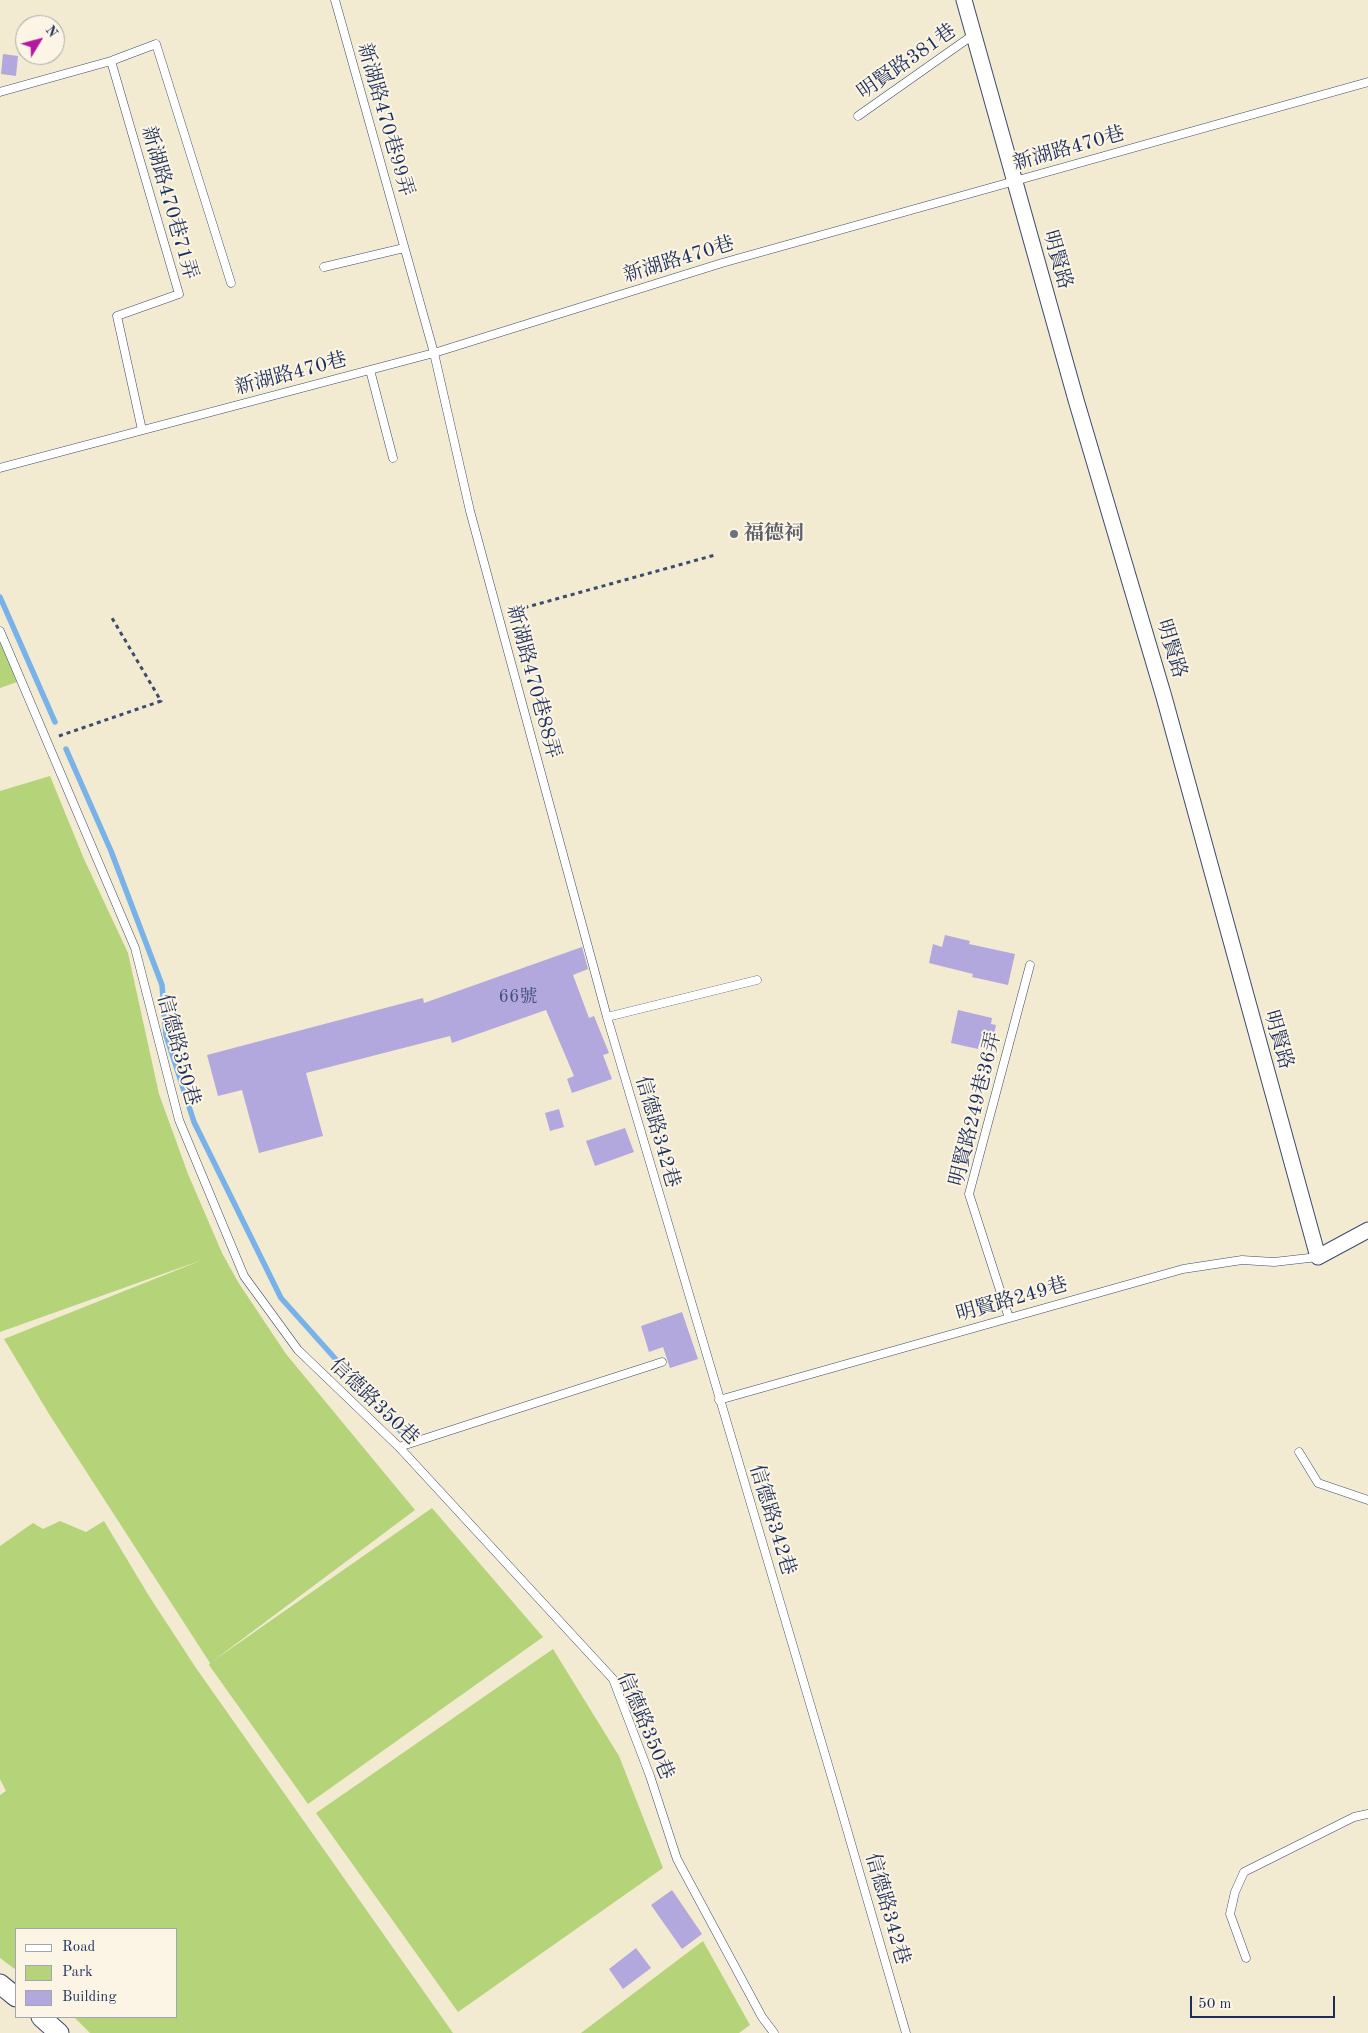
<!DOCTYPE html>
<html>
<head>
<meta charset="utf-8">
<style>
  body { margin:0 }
  #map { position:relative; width:1368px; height:2033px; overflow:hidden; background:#f2ebd1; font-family:"Old Standard TT",serif }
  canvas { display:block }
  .legend { position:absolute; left:15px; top:1928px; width:162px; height:90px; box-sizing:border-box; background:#fcf5e5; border:1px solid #a2a6af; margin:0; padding:6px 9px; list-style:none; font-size:15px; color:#1b2f5e }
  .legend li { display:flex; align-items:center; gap:10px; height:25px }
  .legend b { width:25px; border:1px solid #a2a6af }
  .north { position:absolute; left:15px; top:15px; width:50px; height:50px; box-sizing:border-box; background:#fcf5e5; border:1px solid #a2a6af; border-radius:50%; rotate:53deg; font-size:14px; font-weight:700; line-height:20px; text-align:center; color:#1b2f5e }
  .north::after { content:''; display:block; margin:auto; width:18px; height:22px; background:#b5179e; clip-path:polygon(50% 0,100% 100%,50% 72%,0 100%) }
  .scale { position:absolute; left:1190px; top:1996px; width:145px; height:22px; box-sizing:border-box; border:2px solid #1b2f5e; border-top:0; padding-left:6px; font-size:15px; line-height:18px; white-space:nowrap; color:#1b2f5e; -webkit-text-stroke:4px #fcf5e5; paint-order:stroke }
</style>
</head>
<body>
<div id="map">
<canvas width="1368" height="2033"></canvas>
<ul class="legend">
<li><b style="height:6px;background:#fff"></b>Road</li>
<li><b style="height:14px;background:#b5d379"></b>Park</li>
<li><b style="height:14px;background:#b2a8dd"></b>Building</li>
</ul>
<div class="north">N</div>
<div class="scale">50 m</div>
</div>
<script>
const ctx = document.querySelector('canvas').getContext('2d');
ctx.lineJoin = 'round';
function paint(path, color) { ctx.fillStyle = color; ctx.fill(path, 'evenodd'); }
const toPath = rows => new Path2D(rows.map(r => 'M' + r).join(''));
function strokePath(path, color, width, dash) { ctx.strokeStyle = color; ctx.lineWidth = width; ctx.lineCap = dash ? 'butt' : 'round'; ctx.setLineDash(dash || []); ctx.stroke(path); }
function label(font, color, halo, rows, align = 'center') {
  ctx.font = font + ' "Old Standard TT","Noto Serif TC",serif'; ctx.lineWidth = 4; ctx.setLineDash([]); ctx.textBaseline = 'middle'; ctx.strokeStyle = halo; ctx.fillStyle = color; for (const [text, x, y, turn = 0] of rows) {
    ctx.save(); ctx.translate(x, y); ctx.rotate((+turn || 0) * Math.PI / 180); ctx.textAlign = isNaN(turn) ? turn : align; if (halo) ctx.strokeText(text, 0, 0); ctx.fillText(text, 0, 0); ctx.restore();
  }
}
const green = toPath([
  [0,639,17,682,0,688],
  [50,776,84,859,128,953,159,1094,188,1174,222,1253,238,1282,286,1354,415,1510,213,1661,432,1508,543,1637,308,1804,209,1665,210,1663,49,1414,4,1339,202,1260,0,1332,0,791],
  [60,1521,86,1532,104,1521,149,1596,196,1668,453,2033,90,2033,74,2017,176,2017,176,1929,16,1929,16,1970,0,1958,0,1795,6,1791,0,1779,0,1546,33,1523,43,1529],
  [553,1649,619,1756,663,1868,458,2012,316,1813],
  [703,1941,750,2025,739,2033,581,2033]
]);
const stream = toPath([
  [0,597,55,722],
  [66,749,111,851,162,985,166,1035,194,1122,281,1298,400,1431]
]);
const building = toPath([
  [3,54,18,56,16,76,1,74],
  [945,935,970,941,969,944,1015,954,1008,985,972,977,973,974,929,963,933,944,942,947],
  [582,947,588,969,573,975,589,1018,594,1016,609,1053,603,1055,612,1079,572,1093,567,1079,574,1076,546,1010,452,1043,450,1036,306,1073,323,1136,259,1153,242,1090,218,1096,207,1055,423,998,424,1003],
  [958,1010,992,1018,991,1024,996,1025,991,1047,979,1044,978,1049,951,1043],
  [559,1109,564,1127,550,1131,545,1113],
  [625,1128,634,1152,595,1166,586,1141],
  [682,1312,698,1359,670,1368,663,1347,649,1352,641,1326],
  [672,1890,702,1934,682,1949,651,1905],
  [636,1948,651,1968,623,1989,609,1969]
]);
const path = toPath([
  [509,612,715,555],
  [59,736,161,701,112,618]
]);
const service = toPath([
  [335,0,434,353,470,511,607,1017,837,1795,906,2033],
  [111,61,179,294,117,316,142,430],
  [0,92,111,61,156,44,231,283],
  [858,116,973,35],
  [324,267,404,248],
  [370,370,393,458],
  [0,468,434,353,722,263,1368,82],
  [0,631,135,948,179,1120,244,1276,298,1350,399,1447,613,1679,650,1776,677,1859,762,2017,774,2033],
  [607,1017,757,980],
  [1009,1318,969,1194,1030,965],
  [719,1400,1183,1269,1242,1260,1274,1262,1318,1257],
  [399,1447,662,1362],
  [1299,1452,1318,1483,1368,1500],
  [1246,1958,1230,1914,1235,1892,1244,1872,1354,1817,1368,1814]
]);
const minor = toPath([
  [964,0,1076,400,1164,697,1318,1257,1368,1230]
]);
const tertiary = toPath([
  [0,1984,16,1997],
  [41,2017,59,2033]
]);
const markers = [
  [734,534,5,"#6b7280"]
];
const numberNames = [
  ["66號",518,997]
];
const streetNames = [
  ["明賢路381巷",907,62,-35],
  ["新湖路470巷99弄",385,120,74],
  ["新湖路470巷",1069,149,-16],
  ["新湖路470巷71弄",169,203,74],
  ["新湖路470巷",679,260,-17],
  ["明賢路",1057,260,74],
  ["新湖路470巷",291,374,-15],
  ["明賢路",1171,649,73],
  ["新湖路470巷88弄",533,682,75],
  ["明賢路",1278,1040,74],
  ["信德路350巷",178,1050,75],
  ["明賢路249巷36弄",976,1109,-76],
  ["信德路342巷",657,1132,74],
  ["明賢路249巷",1012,1300,-16],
  ["信德路350巷",374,1402,44],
  ["信德路342巷",772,1520,73],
  ["信德路350巷",645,1726,67],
  ["信德路342巷",887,1909,74]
];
const worshipNames = [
  ["福德祠",744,534]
];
paint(green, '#b5d379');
strokePath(stream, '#78b2e9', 5.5);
paint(building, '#b2a8dd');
strokePath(service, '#3b4b6f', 9);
strokePath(minor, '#3b4b6f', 17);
strokePath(tertiary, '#3b4b6f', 21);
strokePath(path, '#3b4b6f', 3, [4, 4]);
strokePath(service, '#fff', 8);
strokePath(minor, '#fff', 15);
strokePath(tertiary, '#fff', 19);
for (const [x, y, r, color] of markers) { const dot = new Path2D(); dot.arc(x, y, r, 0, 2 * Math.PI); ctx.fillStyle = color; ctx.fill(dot); strokePath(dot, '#fcf5e5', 2); }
label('18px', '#414d7e', null, numberNames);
label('20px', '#1b2f5e', '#fcf5e5', streetNames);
label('bold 20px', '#5b616d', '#fcf5e5', worshipNames, 'left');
</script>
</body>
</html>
